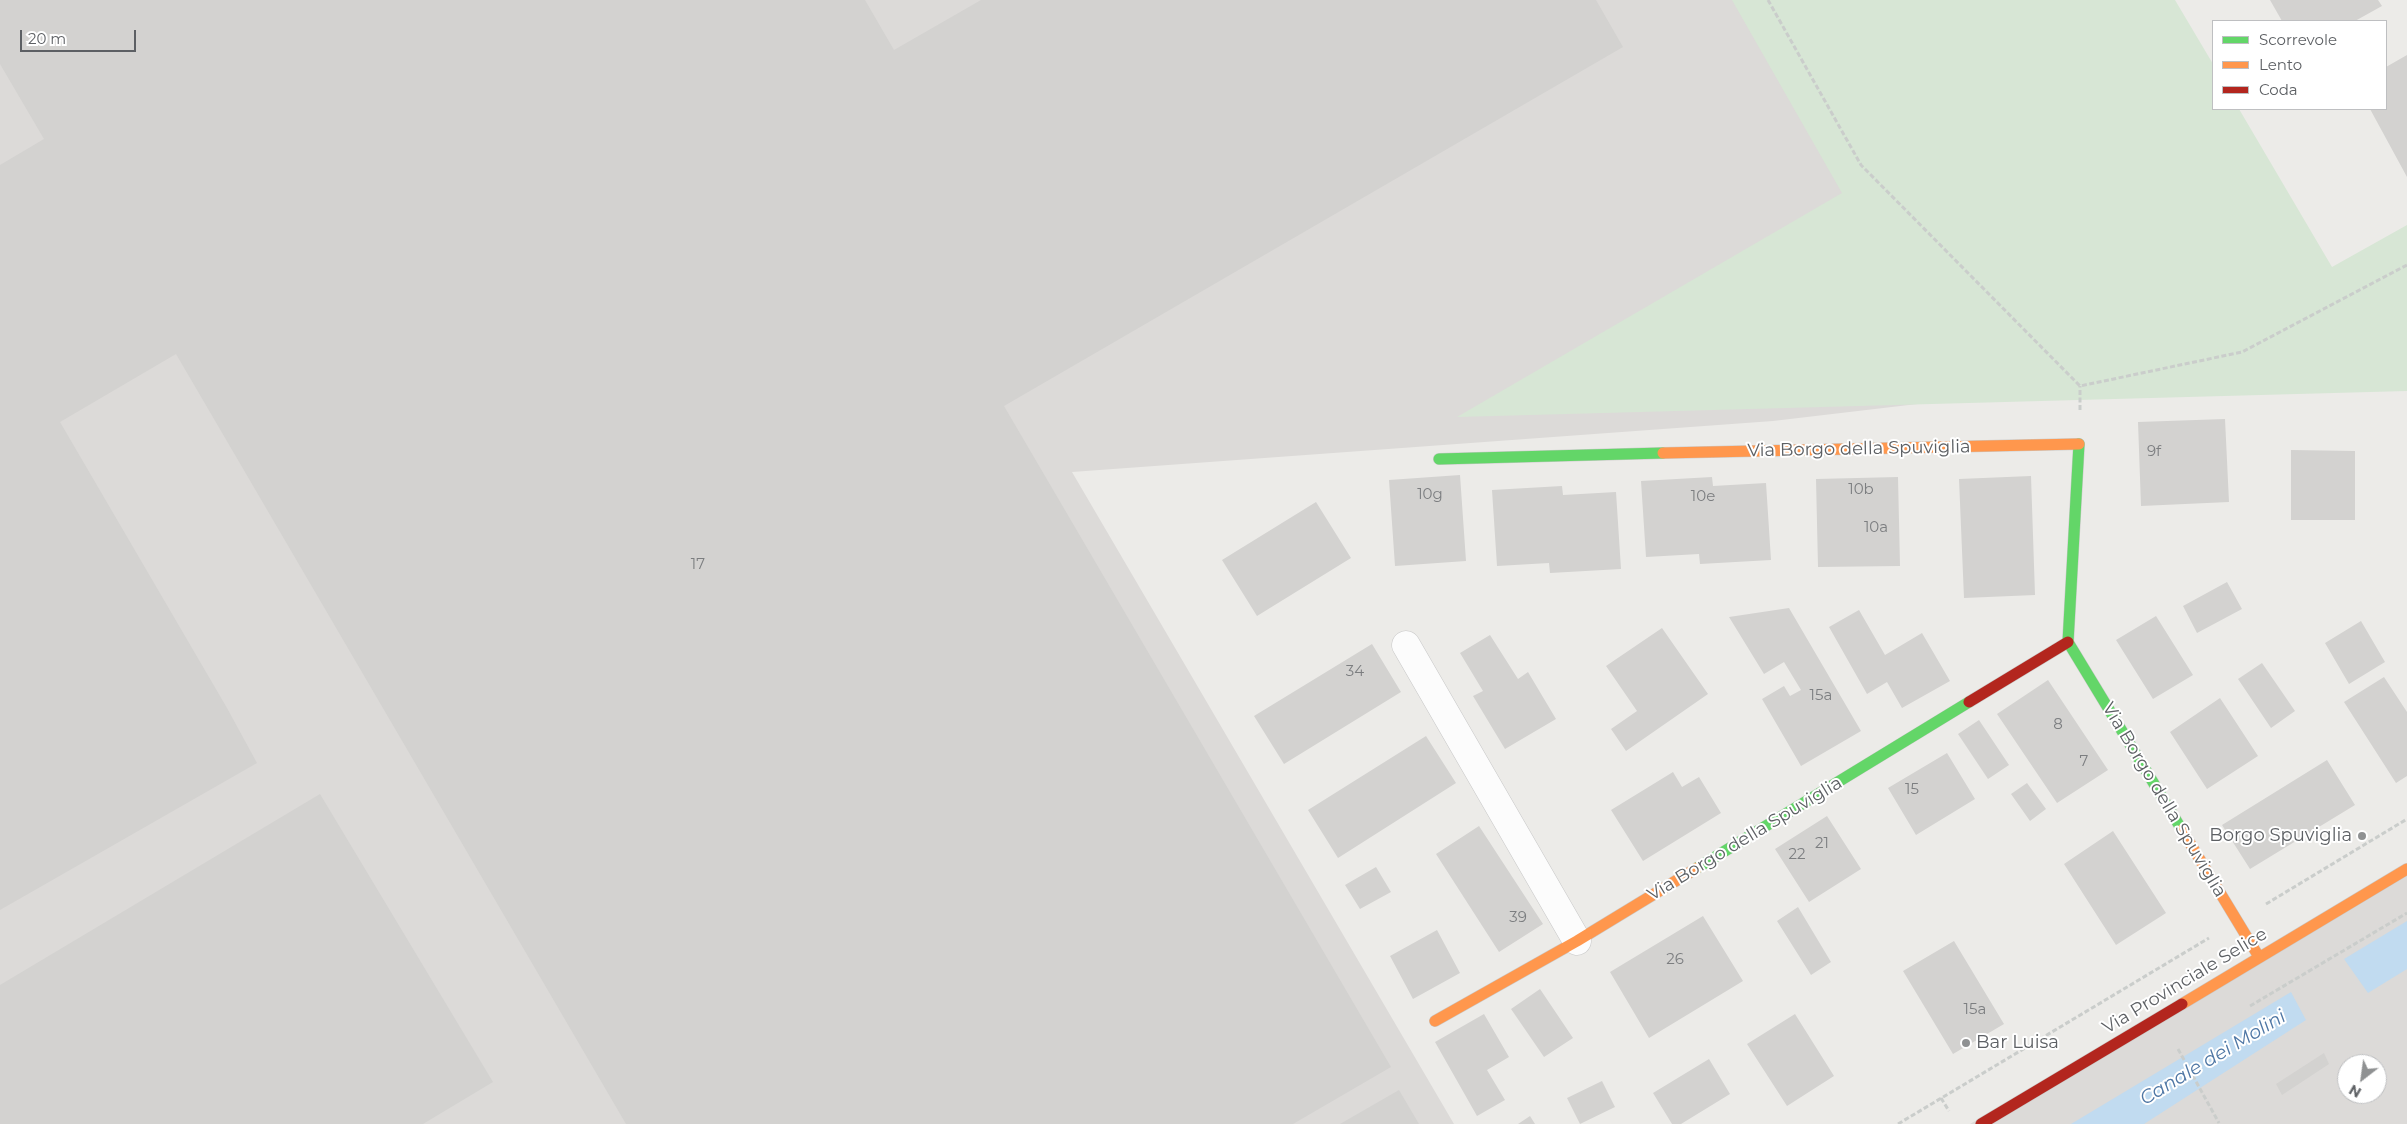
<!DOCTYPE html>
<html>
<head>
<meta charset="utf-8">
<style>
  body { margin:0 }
  #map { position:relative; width:2407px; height:1124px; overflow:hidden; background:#ecebe8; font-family:Montserrat,sans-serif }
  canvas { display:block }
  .legend { position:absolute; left:2212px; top:20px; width:175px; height:90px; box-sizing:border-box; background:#fff; border:1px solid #bebfc1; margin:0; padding:6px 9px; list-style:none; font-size:15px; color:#5d6064 }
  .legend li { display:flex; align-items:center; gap:10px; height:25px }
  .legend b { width:25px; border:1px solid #bebfc1 }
  .north { position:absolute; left:2337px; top:1054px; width:50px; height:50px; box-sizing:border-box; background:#fff; border:1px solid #bebfc1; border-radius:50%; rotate:210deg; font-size:14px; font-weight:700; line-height:20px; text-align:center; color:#5d6064 }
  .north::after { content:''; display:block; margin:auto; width:18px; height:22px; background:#8f9192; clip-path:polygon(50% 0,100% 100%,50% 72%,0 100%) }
  .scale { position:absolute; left:20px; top:30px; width:116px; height:22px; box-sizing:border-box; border:2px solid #5d6064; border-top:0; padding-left:6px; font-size:15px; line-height:18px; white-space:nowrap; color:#5d6064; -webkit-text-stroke:4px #fff; paint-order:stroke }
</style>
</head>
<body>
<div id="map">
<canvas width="2407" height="1124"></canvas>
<ul class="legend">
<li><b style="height:6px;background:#63d668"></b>Scorrevole</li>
<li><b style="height:6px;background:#ff974d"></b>Lento</li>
<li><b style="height:6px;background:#b3261e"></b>Coda</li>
</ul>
<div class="north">N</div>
<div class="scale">20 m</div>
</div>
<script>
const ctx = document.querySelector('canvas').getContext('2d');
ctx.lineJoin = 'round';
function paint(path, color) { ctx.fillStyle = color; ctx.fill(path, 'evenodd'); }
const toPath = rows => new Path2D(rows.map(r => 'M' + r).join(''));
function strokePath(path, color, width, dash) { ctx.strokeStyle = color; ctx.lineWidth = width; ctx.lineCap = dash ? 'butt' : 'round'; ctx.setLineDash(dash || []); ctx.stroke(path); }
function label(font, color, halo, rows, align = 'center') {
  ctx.font = font + ' Montserrat,sans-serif'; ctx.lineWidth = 4; ctx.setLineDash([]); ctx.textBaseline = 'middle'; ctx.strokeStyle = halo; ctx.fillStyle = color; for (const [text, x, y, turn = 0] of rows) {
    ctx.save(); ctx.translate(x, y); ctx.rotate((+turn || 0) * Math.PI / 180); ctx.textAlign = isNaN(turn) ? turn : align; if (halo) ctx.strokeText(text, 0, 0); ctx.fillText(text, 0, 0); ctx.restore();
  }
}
const industrial = toPath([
  [0,0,1769,0,2087,384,1773,421,1072,472,1454,1124,0,1124],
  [2407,871,2407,1124,1970,1124],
  [2347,1064,2377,1064,2377,1094,2347,1094]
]);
const green = toPath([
  [1732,0,2175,0,2213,64,2213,109,2239,109,2332,267,2407,225,2407,391,1457,417,1842,193]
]);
const water = toPath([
  [2407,921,2407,969,2368,993,2344,959],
  [2291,992,2306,1020,2144,1124,2071,1124]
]);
const building = toPath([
  [0,0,865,0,894,50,981,0,1596,0,1623,47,1004,406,1391,1067,1293,1124,626,1124,176,354,60,422,227,708,257,763,0,910,0,165,44,139,0,64],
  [2270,0,2378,0,2382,6,2355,21,2282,21],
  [2407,55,2407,177,2370,109,2386,109,2386,67],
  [2225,419,2229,502,2141,506,2138,422],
  [2291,450,2355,451,2355,520,2291,520],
  [1460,475,1466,561,1395,566,1389,480],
  [2031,476,2035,595,1964,598,1959,479],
  [1712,477,1713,486,1766,483,1771,560,1700,564,1699,554,1646,557,1641,481],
  [1898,477,1900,566,1818,567,1816,479],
  [1562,486,1563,495,1616,492,1621,569,1550,573,1549,563,1497,566,1492,490],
  [1316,502,1351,558,1257,616,1222,560],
  [2227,582,2242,609,2197,633,2183,606],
  [1789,608,1861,731,1801,766,1762,699,1784,686,1790,696,1801,690,1784,662,1764,674,1729,617],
  [1859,610,1885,655,1922,633,1950,681,1902,708,1887,682,1867,694,1829,627],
  [2156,616,2193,675,2153,699,2116,640],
  [2361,621,2385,662,2349,684,2325,643],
  [1662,628,1708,694,1626,751,1611,729,1637,711,1606,666],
  [1490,635,1518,679,1528,672,1556,719,1505,749,1473,696,1483,691,1460,653],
  [1372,644,1401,692,1284,764,1254,716],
  [2262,663,2295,711,2271,728,2238,679],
  [2384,677,2407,712,2407,776,2396,783,2344,702],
  [2048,680,2108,770,2057,803,1997,714],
  [2220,698,2258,756,2207,789,2170,732],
  [1979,720,2009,765,1988,779,1958,734],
  [1426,736,1456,783,1338,858,1308,810],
  [1947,753,1975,799,1916,835,1888,788],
  [2327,760,2355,805,2250,869,2222,825],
  [1673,772,1682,787,1699,777,1721,813,1643,861,1611,810],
  [2027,783,2046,809,2030,821,2011,794],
  [320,794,493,1082,423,1124,0,1124,0,985],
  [1827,816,1861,869,1809,902,1775,849],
  [1479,826,1543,924,1499,952,1436,854],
  [2113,831,2166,913,2116,945,2064,864],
  [1376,867,1391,892,1360,909,1345,885],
  [1798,907,1831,962,1811,975,1777,921],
  [1703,916,1743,981,1649,1038,1610,972],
  [1437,930,1460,973,1413,999,1390,956],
  [1954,941,2004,1024,1953,1054,1903,971],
  [1540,989,1573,1038,1544,1057,1511,1009],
  [1484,1014,1509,1057,1487,1070,1505,1100,1477,1116,1435,1042],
  [1795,1014,1834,1076,1787,1106,1747,1044],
  [2324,1053,2329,1064,2282,1095,2276,1084],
  [1709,1059,1730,1094,1681,1124,1672,1124,1653,1093],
  [1602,1081,1615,1107,1580,1124,1567,1098],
  [1399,1090,1419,1124,1340,1124],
  [1530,1116,1535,1124,1518,1124]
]);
const path = toPath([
  [1768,0,1861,165,2080,386,2242,352,2407,265],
  [2080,410,2080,386],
  [2266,904,2407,819],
  [2250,1006,2407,913],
  [2178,1049,2219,1123],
  [1941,1098,1949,1111],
  [1898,1124,2209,938]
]);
const street = toPath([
  [1406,645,1577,941]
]);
const fast = toPath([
  [2079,444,2068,642,2182,830],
  [1439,459,1663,453],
  [1697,868,1969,702]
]);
const slow = toPath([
  [1663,453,2079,444],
  [2182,830,2259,957],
  [2182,1004,2407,869],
  [1435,1021,1577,941,1697,868]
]);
const jam = toPath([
  [1969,702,2068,642],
  [1981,1124,2182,1004]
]);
const markers = [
  [2362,836,5,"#8f9192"],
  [1966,1043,5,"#8f9192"]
];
const numberNames = [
  ["9f",2154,452],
  ["10b",1861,490],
  ["10g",1430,495],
  ["10e",1703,497],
  ["10a",1876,528],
  ["17",698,565],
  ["34",1355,672],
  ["15a",1821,696],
  ["8",2058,725],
  ["7",2084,762],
  ["15",1912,790],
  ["21",1822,844],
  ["22",1797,855],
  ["39",1518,918],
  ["26",1675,960],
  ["15a",1975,1010]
];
const streetNames = [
  ["Via Borgo della Spuviglia",1859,449,-1],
  ["Via Borgo della Spuviglia",2164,800,59],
  ["Via Borgo della Spuviglia",1745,839,-31],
  ["Via Provinciale Selice",2185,981,-31]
];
const poiNames = [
  ["Borgo Spuviglia",2352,836],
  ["Bar Luisa",1976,1043,"left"]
];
const waterNames = [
  ["Canale dei Molini",2213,1058,-31]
];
paint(industrial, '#dcdad8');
paint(green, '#d7e6d5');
paint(water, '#c1dbf0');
paint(building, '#d3d2d0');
strokePath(street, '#c7c7c7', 29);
strokePath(fast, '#c9c9c8', 12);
strokePath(slow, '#c9c9c8', 12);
strokePath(jam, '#c9c9c8', 12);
strokePath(path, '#cacdcb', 3, [5, 2.5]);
strokePath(street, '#fcfcfc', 28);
strokePath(fast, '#63d668', 11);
strokePath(slow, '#ff974d', 11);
strokePath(jam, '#b3261e', 11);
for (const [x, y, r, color] of markers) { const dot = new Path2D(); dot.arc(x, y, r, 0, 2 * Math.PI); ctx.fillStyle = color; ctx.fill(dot); strokePath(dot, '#fff', 2); }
label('15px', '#7c7e80', null, numberNames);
label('18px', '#5d6064', '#fff', streetNames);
label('18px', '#5d6064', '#fff', poiNames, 'right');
label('italic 19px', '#4e76a4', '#fff', waterNames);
</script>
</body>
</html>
